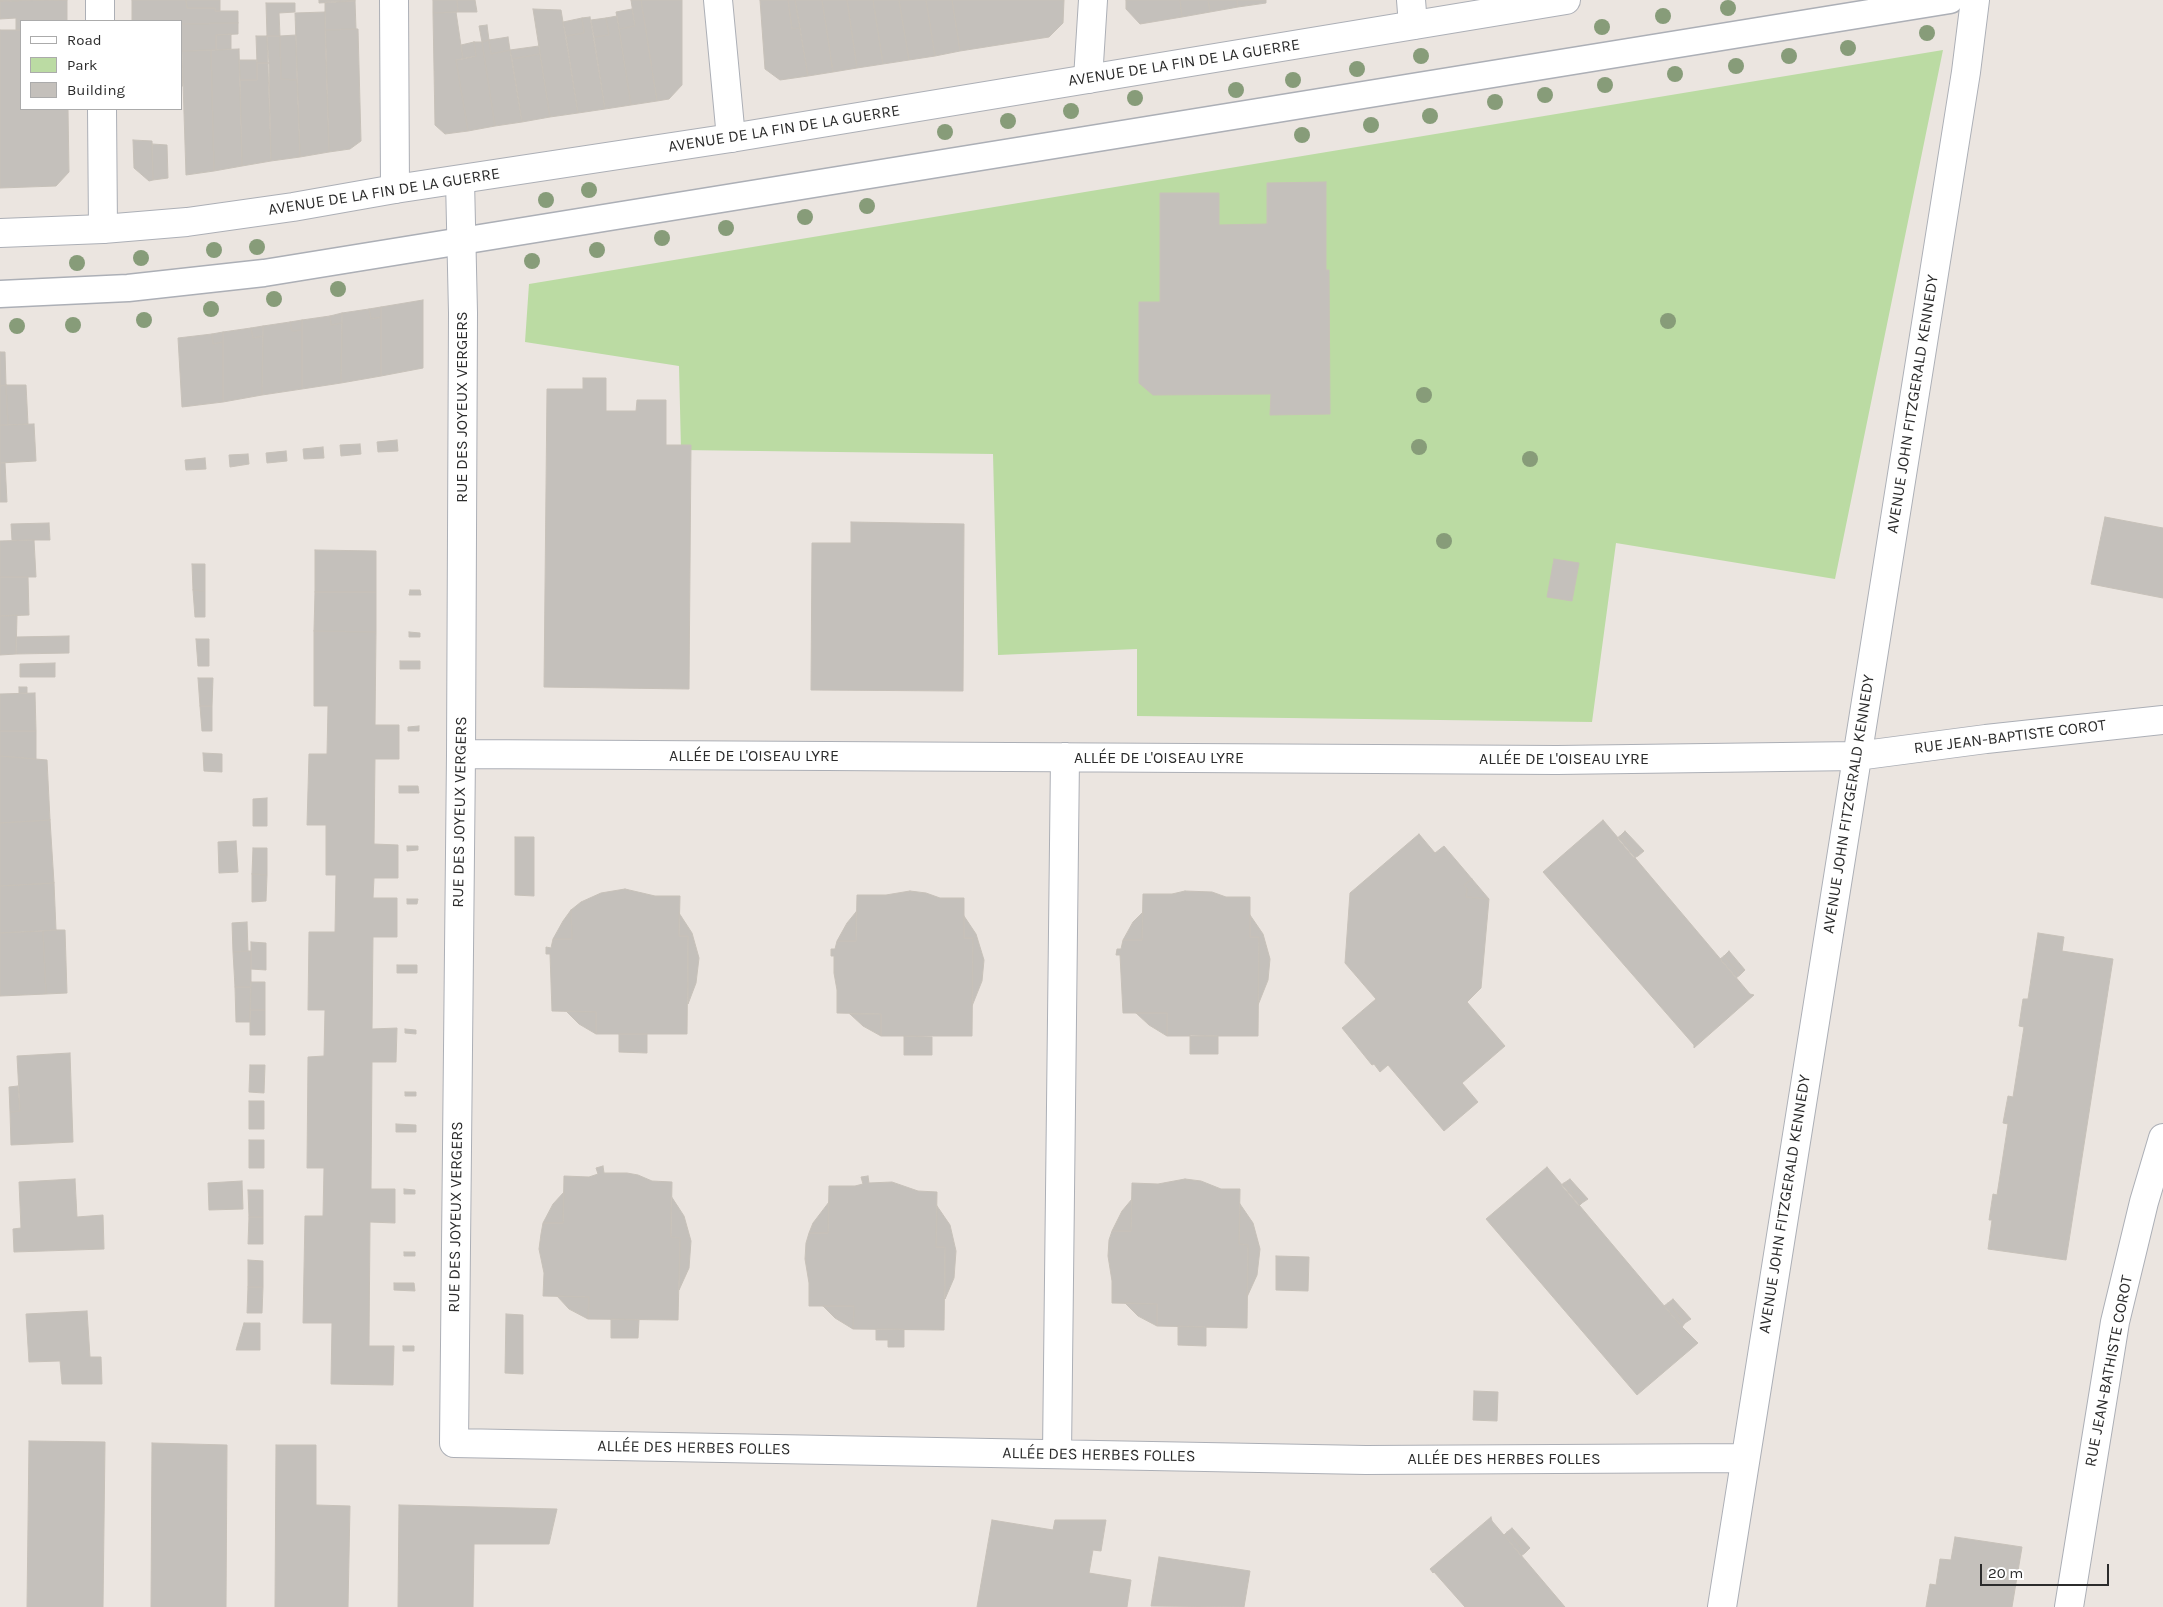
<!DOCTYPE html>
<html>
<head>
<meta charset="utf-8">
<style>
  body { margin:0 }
  #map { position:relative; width:2163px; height:1607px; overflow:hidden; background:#ebe5e0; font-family:Karla,sans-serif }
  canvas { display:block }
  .legend { position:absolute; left:20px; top:20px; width:162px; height:90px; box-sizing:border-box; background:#fff; border:1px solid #ababab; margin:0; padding:6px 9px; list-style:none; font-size:15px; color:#2c2c2c }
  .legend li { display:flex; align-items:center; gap:10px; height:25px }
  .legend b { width:25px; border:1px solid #ababab }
  .scale { position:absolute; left:1980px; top:1564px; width:129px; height:22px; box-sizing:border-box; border:2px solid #2c2c2c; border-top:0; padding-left:6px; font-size:15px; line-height:18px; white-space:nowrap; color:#2c2c2c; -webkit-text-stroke:4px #fff; paint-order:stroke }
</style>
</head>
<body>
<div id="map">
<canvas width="2163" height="1607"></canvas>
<ul class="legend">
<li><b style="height:6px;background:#fff"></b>Road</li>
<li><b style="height:14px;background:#bbdba3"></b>Park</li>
<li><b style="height:14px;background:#c4c0bb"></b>Building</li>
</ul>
<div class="scale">20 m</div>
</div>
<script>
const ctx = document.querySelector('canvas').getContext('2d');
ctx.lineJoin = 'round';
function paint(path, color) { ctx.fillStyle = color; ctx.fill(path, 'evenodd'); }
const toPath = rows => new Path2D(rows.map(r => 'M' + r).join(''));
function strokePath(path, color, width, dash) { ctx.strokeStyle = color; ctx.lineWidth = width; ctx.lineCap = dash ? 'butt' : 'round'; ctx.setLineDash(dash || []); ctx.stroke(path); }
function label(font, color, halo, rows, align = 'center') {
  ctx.font = font + ' Karla,sans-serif'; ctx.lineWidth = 4; ctx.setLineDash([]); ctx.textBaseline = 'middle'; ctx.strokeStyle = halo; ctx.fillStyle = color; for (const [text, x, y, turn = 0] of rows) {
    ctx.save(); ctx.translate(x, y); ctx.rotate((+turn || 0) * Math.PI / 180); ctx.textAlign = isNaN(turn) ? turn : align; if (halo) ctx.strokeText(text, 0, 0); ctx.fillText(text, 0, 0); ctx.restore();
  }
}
const green = toPath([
  [1943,50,1835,579,1616,543,1592,722,1137,716,1137,649,998,655,993,454,681,450,679,366,525,342,529,284]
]);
const building = toPath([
  [0,0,67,0,0,1,0,0],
  [67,0,67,21,21,21,21,30,16,30,16,18,0,19,0,1,67,0],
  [132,0,186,0,187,8,215,8,215,11,238,11,238,23,181,24,181,21,132,21,132,0],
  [186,0,220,0,220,11,215,11,215,8,187,8,186,0],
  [319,0,355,0,355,1,319,3,319,0],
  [433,0,457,0,458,12,433,13,433,0],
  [457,0,475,0,477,12,458,12,457,0],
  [631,0,641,0,657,101,631,105,619,29,635,26,631,0],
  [641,0,682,0,682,85,669,99,657,101,641,0],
  [760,0,788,0,792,29,800,28,808,76,780,80,765,69,760,0],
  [788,0,795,0,800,28,792,29,788,0],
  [795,0,822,0,833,72,808,76,795,0],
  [822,0,847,0,857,68,833,72,822,0],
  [847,0,873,0,883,64,857,68,847,0],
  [873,0,899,0,909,60,883,64,873,0],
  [899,0,926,0,935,56,909,60,899,0],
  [926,0,952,0,960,51,935,56,926,0],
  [952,0,1064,0,1063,23,1049,37,960,51,952,0],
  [1126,0,1180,0,1182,17,1140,24,1126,9,1126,0],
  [1180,0,1208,0,1210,12,1182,17,1180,0],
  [1208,0,1237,0,1238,7,1210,12,1208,0],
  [1237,0,1266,0,1266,3,1238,7,1237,0],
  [355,1,356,29,325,30,325,2,355,1],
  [266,3,295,3,295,12,279,13,280,36,267,36,266,3],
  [533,9,561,10,578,113,550,117,533,9],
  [632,9,635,26,619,29,616,12,632,9],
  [325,12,329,152,300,157,295,13,325,12],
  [456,12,463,59,456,60,468,131,445,134,435,125,433,13,456,12],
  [617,16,631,105,605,109,594,37,609,35,606,18,617,16],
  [590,17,605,109,578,113,566,36,584,33,582,18,590,17],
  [582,18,584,33,566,36,563,22,582,18],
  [606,18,609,35,594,37,591,20,606,18],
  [238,23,238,34,216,35,216,50,181,51,181,24,238,23],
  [487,25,489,40,482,42,479,26,487,25],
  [356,29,358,29,361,141,350,149,329,152,325,30,356,29],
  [0,30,21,30,21,109,68,109,69,172,56,186,0,188,0,30],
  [231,34,231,49,216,50,216,35,231,34],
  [296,35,297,80,281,79,280,36,296,35],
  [256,36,267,36,269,63,257,63,256,36],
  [267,36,280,36,281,79,297,80,300,157,271,161,267,36],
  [508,37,510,50,491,54,489,40,508,37],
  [489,40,491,54,510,50,522,122,495,126,482,42,489,40],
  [474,42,476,56,463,59,461,45,474,42],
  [474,42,482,42,495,126,468,131,456,60,476,56,474,42],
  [539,46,540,54,512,59,510,50,539,46],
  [239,49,242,166,214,171,211,50,239,49],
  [211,50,214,171,186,175,182,51,211,50],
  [181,51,183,86,181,86,181,51],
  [540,54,550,117,522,122,512,59,540,54],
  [239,60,257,60,257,80,240,80,239,60],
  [257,63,269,63,271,161,242,166,240,80,257,80,257,63],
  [133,140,152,141,153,180,149,181,134,168,133,140],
  [152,144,167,145,168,178,153,180,152,144],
  [1326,182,1326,270,1329,270,1330,414,1270,415,1271,394,1153,395,1139,383,1139,302,1160,302,1160,193,1219,193,1219,225,1267,224,1267,183,1326,182],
  [423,300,423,368,381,376,381,307,423,300],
  [381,307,381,317,371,319,369,309,381,307],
  [369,309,371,319,381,317,381,376,341,383,342,313,369,309],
  [342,313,342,323,331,325,330,316,342,313],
  [330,316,331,325,342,323,341,383,302,389,302,320,330,316],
  [302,320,302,330,292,331,290,322,302,320],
  [290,322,292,331,302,330,302,389,262,395,263,326,290,322],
  [263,326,263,336,253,338,251,328,263,326],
  [251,328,253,338,263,336,262,395,223,402,223,332,251,328],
  [223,332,223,342,213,344,212,334,223,332],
  [212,334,213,344,223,342,223,402,182,407,178,338,212,334],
  [0,352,5,352,6,385,0,386,0,352],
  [583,378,606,378,606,411,636,411,637,400,666,400,666,445,691,445,689,689,544,687,547,389,583,389,583,378],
  [6,385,8,425,0,425,0,386,6,385],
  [6,385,26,385,28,424,8,425,6,385],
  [34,424,36,461,0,463,0,425,34,424],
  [397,440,398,451,378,452,377,442,397,440],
  [360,444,361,454,341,456,340,445,360,444],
  [323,447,324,458,304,459,303,449,323,447],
  [286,451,287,461,267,463,266,453,286,451],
  [248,454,249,464,230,467,229,455,248,454],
  [205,458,206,469,186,470,185,460,205,458],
  [0,463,5,463,7,502,0,502,0,463],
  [2105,517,2163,528,2163,598,2091,584,2105,517],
  [851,522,964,524,963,691,811,690,812,543,851,543,851,522],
  [49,523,50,540,12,540,11,524,49,523],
  [34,540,36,577,0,577,0,541,34,540],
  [315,550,376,551,376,592,315,592,315,550],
  [1554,559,1579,563,1572,601,1547,597,1554,559],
  [192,564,205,564,205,591,193,590,192,564],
  [0,577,28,577,29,615,0,616,0,577],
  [193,590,205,591,205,617,195,617,193,590],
  [410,590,420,590,421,595,409,595,410,590],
  [315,592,376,592,376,632,314,631,315,592],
  [17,615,16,654,0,655,0,616,17,615],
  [314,631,376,632,375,725,399,725,399,759,375,759,374,844,398,845,398,878,374,878,373,898,397,898,397,937,373,937,372,1029,397,1028,396,1062,372,1062,371,1189,395,1189,395,1223,370,1222,369,1346,394,1346,393,1385,331,1384,332,1323,303,1323,305,1216,323,1216,324,1168,307,1168,308,1057,324,1056,325,1010,308,1010,309,932,335,932,336,875,326,875,326,825,307,825,309,754,327,754,328,706,314,706,314,631],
  [409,632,420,633,420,637,409,637,409,632],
  [69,636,69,653,16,654,16,637,69,636],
  [196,639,209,639,209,666,198,666,196,639],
  [400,661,420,661,420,669,400,669,400,661],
  [55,663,55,677,20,677,20,664,55,663],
  [198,678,213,678,212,706,200,706,198,678],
  [19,687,27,687,27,693,19,693,19,687],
  [35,693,36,731,0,731,0,694,35,693],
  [200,706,212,706,212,731,202,731,200,706],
  [419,726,419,731,408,731,408,727,419,726],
  [0,731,36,731,36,759,0,756,0,731],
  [203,753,222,754,222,772,204,771,203,753],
  [0,756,47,760,50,820,0,823,0,756],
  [399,786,418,786,419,793,399,793,399,786],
  [267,798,267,826,253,826,253,799,267,798],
  [50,820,54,883,0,886,0,823,50,820],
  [1603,820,1750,994,1754,995,1694,1048,1694,1045,1543,872,1603,820],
  [1625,831,1644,851,1638,856,1620,836,1625,831],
  [1419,834,1435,853,1444,846,1472,879,1464,885,1467,889,1466,897,1489,899,1481,988,1467,1002,1505,1046,1462,1083,1478,1102,1444,1131,1388,1065,1380,1072,1374,1064,1372,1065,1342,1028,1376,999,1345,963,1350,893,1419,834],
  [1620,836,1638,856,1634,858,1617,838,1620,836],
  [515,837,534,837,534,896,515,895,515,837],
  [236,841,238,872,219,873,218,842,236,841],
  [407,846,418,846,418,850,407,851,407,846],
  [253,848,267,848,267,875,252,874,253,848],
  [252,874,267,875,266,901,252,902,252,874],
  [1472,879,1489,899,1466,897,1467,889,1464,885,1472,879],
  [54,883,56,930,0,933,0,886,54,883],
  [625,889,655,896,680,896,679,936,688,936,687,1034,596,1034,596,1012,552,1011,550,954,546,954,546,947,551,948,553,939,572,939,571,910,581,902,601,893,625,889],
  [910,891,926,893,940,898,964,898,964,938,973,938,972,1036,881,1036,881,1014,837,1013,837,990,834,973,834,956,831,956,831,949,835,949,837,941,856,941,857,895,886,895,910,891],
  [1185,891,1212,892,1226,897,1250,897,1250,937,1259,937,1258,1036,1167,1036,1167,1013,1123,1013,1120,955,1116,955,1117,949,1121,949,1123,940,1142,940,1143,894,1172,894,1185,891],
  [407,899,418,899,417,904,407,904,407,899],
  [571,910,572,939,553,939,563,921,571,910],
  [856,912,856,941,837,941,847,923,856,912],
  [1143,912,1142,940,1123,940,1133,922,1143,912],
  [679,913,692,933,699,958,696,983,688,1004,688,936,679,936,679,913],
  [1250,915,1263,934,1270,959,1268,980,1258,1005,1259,937,1250,937,1250,915],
  [964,916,976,934,984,960,982,981,972,1006,973,938,964,938,964,916],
  [247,922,248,951,233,952,232,923,247,922],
  [56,930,65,930,67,993,46,994,43,931,56,930],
  [43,931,46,994,0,996,0,933,43,931],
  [2038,933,2064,937,2062,951,2113,959,2066,1260,1988,1249,1992,1220,1989,1220,1993,1194,1997,1195,2008,1124,2003,1123,2008,1096,2013,1097,2024,1027,2019,1026,2023,999,2028,999,2038,933],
  [251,942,266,943,266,970,251,969,251,942],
  [248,951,251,951,251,987,235,987,233,952,248,951],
  [1729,951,1745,970,1740,975,1724,956,1729,951],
  [1724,956,1740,975,1736,978,1720,959,1724,956],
  [397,965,417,965,417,973,397,973,397,965],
  [251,982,265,982,265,1010,250,1010,251,982],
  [235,987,251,987,250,1022,236,1022,235,987],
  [250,1010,265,1010,265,1035,250,1035,250,1010],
  [566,1011,596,1012,596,1034,579,1024,566,1011],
  [1136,1013,1167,1013,1167,1036,1149,1025,1136,1013],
  [850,1014,881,1014,881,1036,863,1026,850,1014],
  [405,1029,416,1030,416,1034,405,1033,405,1029],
  [619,1034,647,1034,647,1053,619,1052,619,1034],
  [1190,1035,1218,1036,1218,1054,1190,1054,1190,1035],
  [904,1036,932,1037,932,1055,904,1055,904,1036],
  [70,1053,73,1142,11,1145,10,1112,20,1111,17,1056,70,1053],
  [250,1065,265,1065,264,1093,249,1092,250,1065],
  [18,1086,20,1111,10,1112,9,1087,18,1086],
  [405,1092,416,1092,416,1096,405,1096,405,1092],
  [249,1101,264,1101,264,1129,249,1129,249,1101],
  [396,1124,416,1125,416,1132,396,1132,396,1124],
  [249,1140,264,1140,264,1168,249,1168,249,1140],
  [603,1166,604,1173,627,1173,638,1175,652,1181,672,1182,671,1237,680,1238,678,1320,588,1319,589,1297,543,1296,544,1273,539,1249,541,1234,543,1223,563,1223,564,1176,589,1177,598,1174,596,1168,603,1166],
  [1547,1167,1682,1327,1698,1343,1637,1395,1486,1219,1547,1167],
  [868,1176,869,1183,892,1182,918,1191,937,1192,936,1247,945,1247,944,1330,853,1329,854,1306,809,1306,809,1283,805,1259,806,1243,809,1233,828,1233,829,1186,855,1186,863,1184,861,1177,868,1176],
  [75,1179,77,1217,103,1215,104,1249,14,1252,13,1229,21,1228,19,1182,75,1179],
  [1185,1179,1201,1181,1221,1189,1240,1189,1239,1244,1248,1245,1247,1328,1157,1326,1157,1304,1112,1303,1112,1281,1108,1256,1109,1240,1112,1231,1131,1231,1132,1183,1158,1184,1185,1179],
  [1570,1179,1588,1199,1582,1203,1564,1183,1570,1179],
  [242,1181,243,1209,209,1210,208,1183,242,1181],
  [1564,1183,1582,1203,1579,1206,1561,1185,1564,1183],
  [404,1189,415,1190,415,1194,404,1194,404,1189],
  [248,1190,263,1190,263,1217,249,1217,248,1190],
  [564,1192,563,1223,543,1223,553,1204,564,1192],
  [671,1196,684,1216,691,1241,689,1268,679,1290,680,1238,671,1237,671,1196],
  [1132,1199,1131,1231,1112,1231,1122,1211,1132,1199],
  [829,1202,828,1233,809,1233,813,1223,829,1202],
  [1240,1204,1253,1223,1260,1249,1257,1275,1247,1297,1248,1245,1239,1244,1240,1204],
  [937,1206,950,1225,956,1251,954,1278,945,1299,945,1247,936,1247,937,1206],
  [249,1217,263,1217,263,1244,248,1244,249,1217],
  [404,1252,415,1252,415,1256,404,1256,404,1252],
  [1276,1256,1309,1257,1308,1291,1276,1290,1276,1256],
  [248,1260,263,1261,263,1287,248,1287,248,1260],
  [394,1283,414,1283,415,1291,394,1290,394,1283],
  [248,1287,263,1287,262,1313,247,1313,248,1287],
  [557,1296,589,1297,588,1319,569,1309,557,1296],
  [1673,1299,1691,1319,1685,1323,1668,1303,1673,1299],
  [1125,1303,1157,1304,1157,1326,1138,1316,1125,1303],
  [1668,1303,1685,1323,1682,1327,1664,1306,1668,1303],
  [823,1306,854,1306,853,1329,835,1318,823,1306],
  [87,1311,90,1357,101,1357,102,1384,62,1384,60,1361,29,1362,26,1314,87,1311],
  [506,1314,523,1315,523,1374,505,1373,506,1314],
  [611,1319,639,1320,638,1338,611,1338,611,1319],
  [244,1323,260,1323,260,1350,236,1350,244,1323],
  [1178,1326,1206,1327,1206,1346,1178,1345,1178,1326],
  [876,1329,904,1329,904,1347,888,1347,888,1340,876,1340,876,1329],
  [403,1346,414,1346,414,1351,403,1351,403,1346],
  [1474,1391,1498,1392,1497,1421,1473,1420,1474,1391],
  [29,1441,105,1442,103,1607,27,1607,29,1441],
  [152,1443,227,1445,226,1607,151,1607,152,1443],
  [276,1445,316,1445,316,1505,350,1506,348,1607,275,1607,276,1445],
  [399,1505,557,1509,549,1544,474,1544,473,1607,398,1607,399,1505],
  [1491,1517,1492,1521,1565,1607,1465,1607,1434,1572,1433,1573,1430,1569,1491,1517],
  [992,1520,1053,1530,1055,1520,1106,1520,1101,1551,1093,1550,1089,1573,1131,1580,1127,1607,977,1607,992,1520],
  [1512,1528,1530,1548,1525,1553,1507,1532,1512,1528],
  [1507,1532,1525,1553,1521,1556,1504,1535,1507,1532],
  [1955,1537,2022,1547,2012,1607,1926,1607,1930,1584,1936,1585,1940,1559,1951,1560,1955,1537],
  [1159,1557,1250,1571,1244,1607,1151,1606,1159,1557]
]);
const lane = toPath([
  [0,294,128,288,264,273,1950,0]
]);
const street = toPath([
  [100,0,100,21],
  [394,0,395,189],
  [718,0,731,138],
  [1411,0,1413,25],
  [1088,79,1093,0],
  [102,109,103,229],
  [460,180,463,313,461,754,454,1443,1366,1460,1745,1458],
  [461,754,1557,760,1857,756,1986,739,2163,720],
  [1057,1454,1065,757],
  [1722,1607,1966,72,1975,0],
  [2069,1607,2115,1322,2144,1202,2163,1138]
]);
const secondary = toPath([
  [0,233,103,229,187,222,293,207,395,189,731,138,1566,0]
]);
const trees = [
  [1728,8],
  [1663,16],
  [1602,27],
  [1927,33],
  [1848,48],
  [1421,56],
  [1789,56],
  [1736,66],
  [1357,69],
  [1675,74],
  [1293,80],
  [1605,85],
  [1236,90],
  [1545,95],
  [1135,98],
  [1495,102],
  [1071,111],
  [1430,116],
  [1008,121],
  [1371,125],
  [945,132],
  [1302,135],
  [589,190],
  [546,200],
  [867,206],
  [805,217],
  [726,228],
  [662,238],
  [257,247],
  [214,250],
  [597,250],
  [141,258],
  [532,261],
  [77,263],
  [338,289],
  [274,299],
  [211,309],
  [144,320],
  [1668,321],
  [73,325],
  [17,326],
  [1424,395],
  [1419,447],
  [1530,459],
  [1444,541]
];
const streetNames = [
  ["AVENUE DE LA FIN DE LA GUERRE",1184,63,-9],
  ["AVENUE DE LA FIN DE LA GUERRE",784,129,-9],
  ["AVENUE DE LA FIN DE LA GUERRE",384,192,-9],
  ["AVENUE JOHN FITZGERALD KENNEDY",1913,404,-81],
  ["RUE DES JOYEUX VERGERS",462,407,-90],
  ["RUE JEAN-BAPTISTE COROT",2010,737,-7],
  ["ALLÉE DE L'OISEAU LYRE",754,756],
  ["ALLÉE DE L'OISEAU LYRE",1159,758],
  ["ALLÉE DE L'OISEAU LYRE",1564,759],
  ["AVENUE JOHN FITZGERALD KENNEDY",1849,804,-81],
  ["RUE DES JOYEUX VERGERS",460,812,-89],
  ["AVENUE JOHN FITZGERALD KENNEDY",1785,1204,-81],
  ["RUE DES JOYEUX VERGERS",456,1217,-89],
  ["RUE JEAN-BATHISTE COROT",2109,1371,-79],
  ["ALLÉE DES HERBES FOLLES",694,1448,1],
  ["ALLÉE DES HERBES FOLLES",1099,1455,1],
  ["ALLÉE DES HERBES FOLLES",1504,1459]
];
paint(green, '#bbdba3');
paint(building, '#c4c0bb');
strokePath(building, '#c7c1b9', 1);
strokePath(lane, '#acafb6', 29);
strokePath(street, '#acafb6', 30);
strokePath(secondary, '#acafb6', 30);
strokePath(lane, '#fff', 26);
strokePath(street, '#fff', 28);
strokePath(secondary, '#fff', 28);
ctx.fillStyle = '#879c79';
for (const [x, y] of trees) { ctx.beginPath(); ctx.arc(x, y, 8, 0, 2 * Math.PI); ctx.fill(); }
label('16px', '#2c2c2c', '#fff', streetNames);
</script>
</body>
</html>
